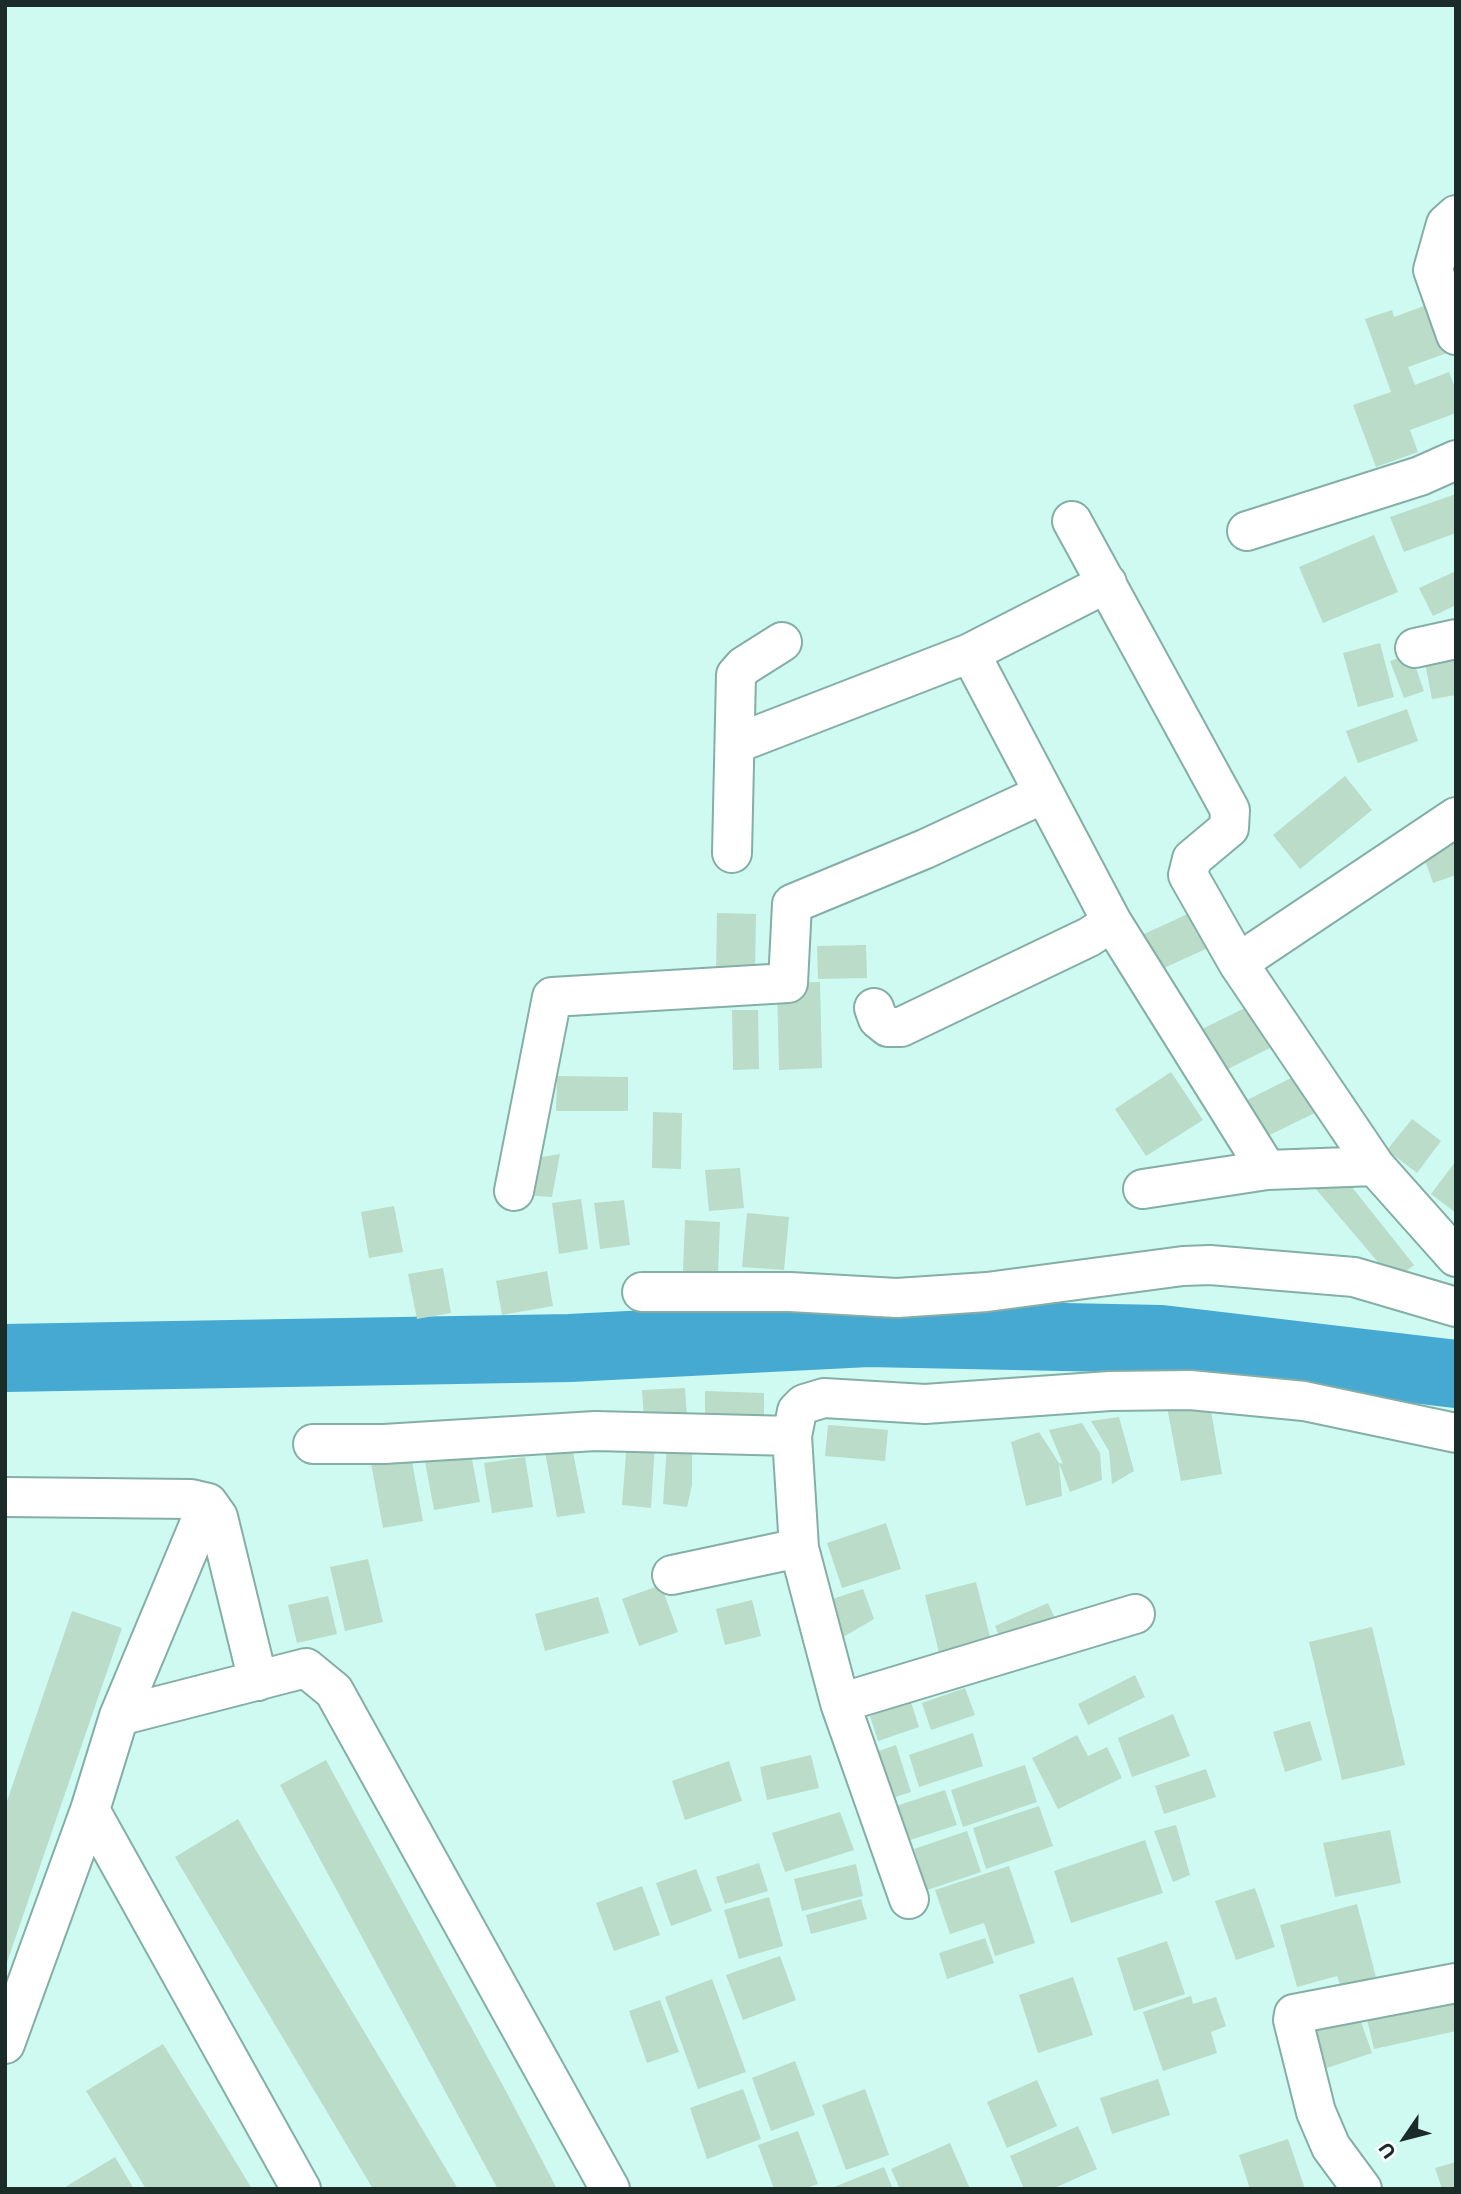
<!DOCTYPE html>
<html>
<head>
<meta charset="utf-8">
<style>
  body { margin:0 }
  #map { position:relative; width:1461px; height:2194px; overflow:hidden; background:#cefaf2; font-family:Montserrat,sans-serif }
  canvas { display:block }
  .frame { position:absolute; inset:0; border:7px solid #1a2b28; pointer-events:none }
  .north { position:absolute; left:1370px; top:2103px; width:70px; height:70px; -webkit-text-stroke:5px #fff; paint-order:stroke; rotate:235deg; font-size:19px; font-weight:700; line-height:28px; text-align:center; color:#1a2b28 }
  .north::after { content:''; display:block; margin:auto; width:24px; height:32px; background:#1a2b28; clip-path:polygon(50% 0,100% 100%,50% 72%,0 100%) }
</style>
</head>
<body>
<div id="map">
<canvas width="1461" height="2194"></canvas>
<div class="frame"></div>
<div class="north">U</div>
</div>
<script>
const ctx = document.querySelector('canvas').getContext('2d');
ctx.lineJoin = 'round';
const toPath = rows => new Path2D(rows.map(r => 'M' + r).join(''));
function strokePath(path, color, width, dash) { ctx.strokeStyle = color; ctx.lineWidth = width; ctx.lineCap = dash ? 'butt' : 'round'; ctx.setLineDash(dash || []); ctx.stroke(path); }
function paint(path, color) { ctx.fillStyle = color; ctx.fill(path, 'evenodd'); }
const river = toPath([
  [5,1358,570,1348,868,1333,1161,1339,1456,1374]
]);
const building = toPath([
  [1432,303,1450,352,1408,367,1415,385,1449,372,1456,390,1456,413,1410,430,1418,452,1376,467,1353,405,1391,392,1365,319,1392,310,1394,317],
  [1456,494,1456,533,1404,552,1390,517],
  [1374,535,1398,592,1323,623,1299,567],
  [1456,571,1456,605,1433,616,1419,588],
  [1380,643,1394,697,1358,707,1343,653],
  [1411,654,1424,691,1404,698,1390,661],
  [1456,657,1456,695,1432,699,1425,663],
  [1407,709,1418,741,1358,763,1346,731],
  [1345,776,1372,810,1300,869,1273,835],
  [1456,830,1456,875,1433,883,1419,843],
  [1192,912,1208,948,1164,968,1170,981,1131,940],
  [717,913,756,914,755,973,716,972],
  [866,945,867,978,818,979,817,946],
  [820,982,822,1068,779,1070,777,983],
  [1255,1003,1276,1045,1212,1077,1190,1035],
  [732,1010,758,1010,759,1069,733,1070],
  [1171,1072,1203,1120,1146,1156,1115,1109],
  [1301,1073,1321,1110,1255,1142,1237,1105],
  [557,1076,628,1077,628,1111,556,1111],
  [653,1112,682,1113,681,1169,652,1168],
  [1412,1119,1441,1141,1417,1173,1387,1150],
  [560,1154,552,1197,505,1194,507,1163],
  [1456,1161,1456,1213,1431,1194],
  [740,1168,744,1208,709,1211,705,1170],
  [1340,1172,1414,1265,1394,1281,1315,1188],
  [581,1199,588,1249,559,1254,552,1203],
  [624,1200,630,1245,600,1249,594,1203],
  [394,1206,403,1252,369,1258,361,1212],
  [747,1213,789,1217,784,1270,742,1267],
  [685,1220,720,1222,718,1273,683,1271],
  [443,1268,451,1313,417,1319,408,1274],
  [547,1271,553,1306,502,1315,496,1281],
  [685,1388,687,1416,644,1418,642,1390],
  [705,1391,764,1393,764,1421,705,1420],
  [1209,1400,1222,1474,1181,1481,1167,1407],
  [1119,1417,1134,1471,1112,1484,1109,1451,1091,1421],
  [1082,1423,1100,1453,1102,1480,1070,1492,1059,1463,1062,1496,1026,1506,1011,1442,1039,1432,1059,1463,1063,1464,1049,1430],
  [828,1425,888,1430,885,1461,825,1456],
  [570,1437,585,1513,557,1517,543,1441],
  [627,1441,655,1443,651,1508,622,1505],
  [469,1443,480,1502,434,1510,423,1451],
  [667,1444,692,1446,692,1485,687,1507,663,1504],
  [411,1456,423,1521,383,1528,371,1463],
  [525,1457,533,1507,492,1513,484,1463],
  [886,1523,901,1569,842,1588,827,1543],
  [368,1559,383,1622,345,1631,330,1567],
  [976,1582,995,1656,943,1669,925,1595],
  [661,1585,678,1632,639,1646,622,1599],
  [863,1589,874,1619,838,1640,826,1601],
  [328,1596,337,1634,297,1643,288,1605],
  [598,1597,609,1633,545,1651,535,1614],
  [752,1600,761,1636,725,1645,716,1609],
  [1048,1603,1060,1629,1006,1653,995,1626],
  [72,1611,122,1628,5,1968,5,1807],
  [1372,1627,1405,1765,1342,1780,1309,1642],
  [1135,1675,1145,1697,1088,1725,1078,1704],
  [965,1688,975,1715,931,1730,922,1703],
  [911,1702,919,1727,878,1741,870,1716],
  [1173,1714,1190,1756,1132,1777,1118,1738],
  [1310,1721,1322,1760,1285,1772,1273,1732],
  [973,1733,983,1766,919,1787,909,1755],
  [1077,1735,1088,1756,1107,1747,1122,1778,1058,1809,1032,1758],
  [896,1745,911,1792,886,1800,870,1754],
  [811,1755,819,1788,767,1800,760,1767],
  [326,1760,508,2095,557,2189,498,2189,494,2182,280,1785],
  [729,1761,742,1801,685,1820,672,1781],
  [1025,1765,1037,1802,963,1827,951,1790],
  [1206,1769,1216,1797,1164,1814,1155,1786],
  [945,1790,957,1825,904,1842,893,1807],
  [1039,1806,1053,1846,986,1869,973,1828],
  [840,1812,854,1850,785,1872,772,1833],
  [238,1819,257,1852,458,2189,373,2189,194,1889,175,1857],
  [1176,1825,1190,1875,1173,1882,1154,1831],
  [1390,1830,1401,1883,1335,1897,1323,1843],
  [967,1831,981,1872,927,1890,914,1849],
  [1145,1840,1163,1893,1071,1923,1054,1871],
  [759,1863,768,1891,725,1904,716,1877],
  [856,1864,863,1896,802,1911,794,1879],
  [1009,1866,1035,1943,995,1956,984,1923,950,1934,935,1890],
  [696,1869,712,1911,671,1926,656,1883],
  [642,1886,660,1935,614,1951,596,1903],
  [1255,1888,1275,1947,1236,1960,1215,1901],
  [769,1897,783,1946,739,1959,724,1910],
  [861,1899,867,1919,811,1934,806,1915],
  [1357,1904,1376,1977,1341,1987,1337,1976,1297,1987,1280,1925],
  [985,1938,994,1963,947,1979,939,1953],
  [1167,1941,1185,1994,1134,2011,1117,1958],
  [780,1956,796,2000,743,2020,726,1975],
  [1073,1977,1093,2035,1038,2053,1019,1995],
  [712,1979,746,2072,698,2089,665,1997],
  [1456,1991,1456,2031,1374,2049,1365,2011],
  [1191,1996,1193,2004,1216,1997,1226,2026,1211,2032,1217,2053,1163,2071,1143,2012],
  [660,2000,679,2052,647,2063,629,2011],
  [1356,2008,1372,2053,1324,2069,1309,2024],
  [163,2044,220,2136,252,2189,146,2189,143,2184,86,2091],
  [795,2061,815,2115,771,2131,752,2078],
  [1158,2079,1170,2115,1112,2134,1100,2098],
  [1037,2080,1057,2126,1007,2148,987,2102],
  [743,2089,761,2139,707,2159,690,2108],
  [865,2089,889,2155,846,2170,822,2105],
  [1078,2126,1097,2169,1052,2189,1024,2189,1010,2156],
  [798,2131,818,2184,804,2189,774,2189,758,2145],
  [1288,2139,1305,2189,1250,2189,1239,2155],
  [950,2143,970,2189,900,2189,891,2169],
  [115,2157,134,2189,62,2189],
  [1456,2162,1456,2189,1442,2189,1435,2168],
  [884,2167,893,2189,829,2189]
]);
const minor = toPath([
  [1456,215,1446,224,1433,270,1456,335],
  [1072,521,1230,810,1229,828,1192,859,1188,875,1238,963,1375,1166,1456,1257],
  [1247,531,1420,476,1456,460],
  [1415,648,1456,639],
  [735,744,970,653,1107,583],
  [732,853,736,675,744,666,782,642],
  [1112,922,1267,1170],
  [1238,963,1456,817],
  [874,1008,878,1019,888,1027,901,1027,1089,937,1112,922,970,653],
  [1143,1189,1267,1170,1375,1166],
  [514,1191,552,997,788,983,792,904,925,849,1043,794],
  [642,1292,790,1292,897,1298,987,1292,1183,1266,1210,1265,1354,1277,1456,1307],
  [313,1444,384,1444,595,1431,792,1436],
  [5,1497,191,1499,208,1503,218,1517,258,1681],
  [672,1575,799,1548],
  [840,1703,1135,1614],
  [119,1716,306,1668,334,1691,610,2189],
  [90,1810,301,2189],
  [909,1899,840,1703,799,1548,792,1436,797,1411,804,1404,824,1398,925,1404,1110,1391,1190,1390,1304,1401,1456,1433],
  [5,2044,90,1810,119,1716,208,1503],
  [1362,2189,1331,2147,1316,2112,1293,2020,1294,2014,1456,1983]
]);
strokePath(river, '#45a9d1', 68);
paint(building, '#badcc8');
strokePath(minor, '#84aea6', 42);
strokePath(minor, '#fff', 38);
</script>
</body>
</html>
